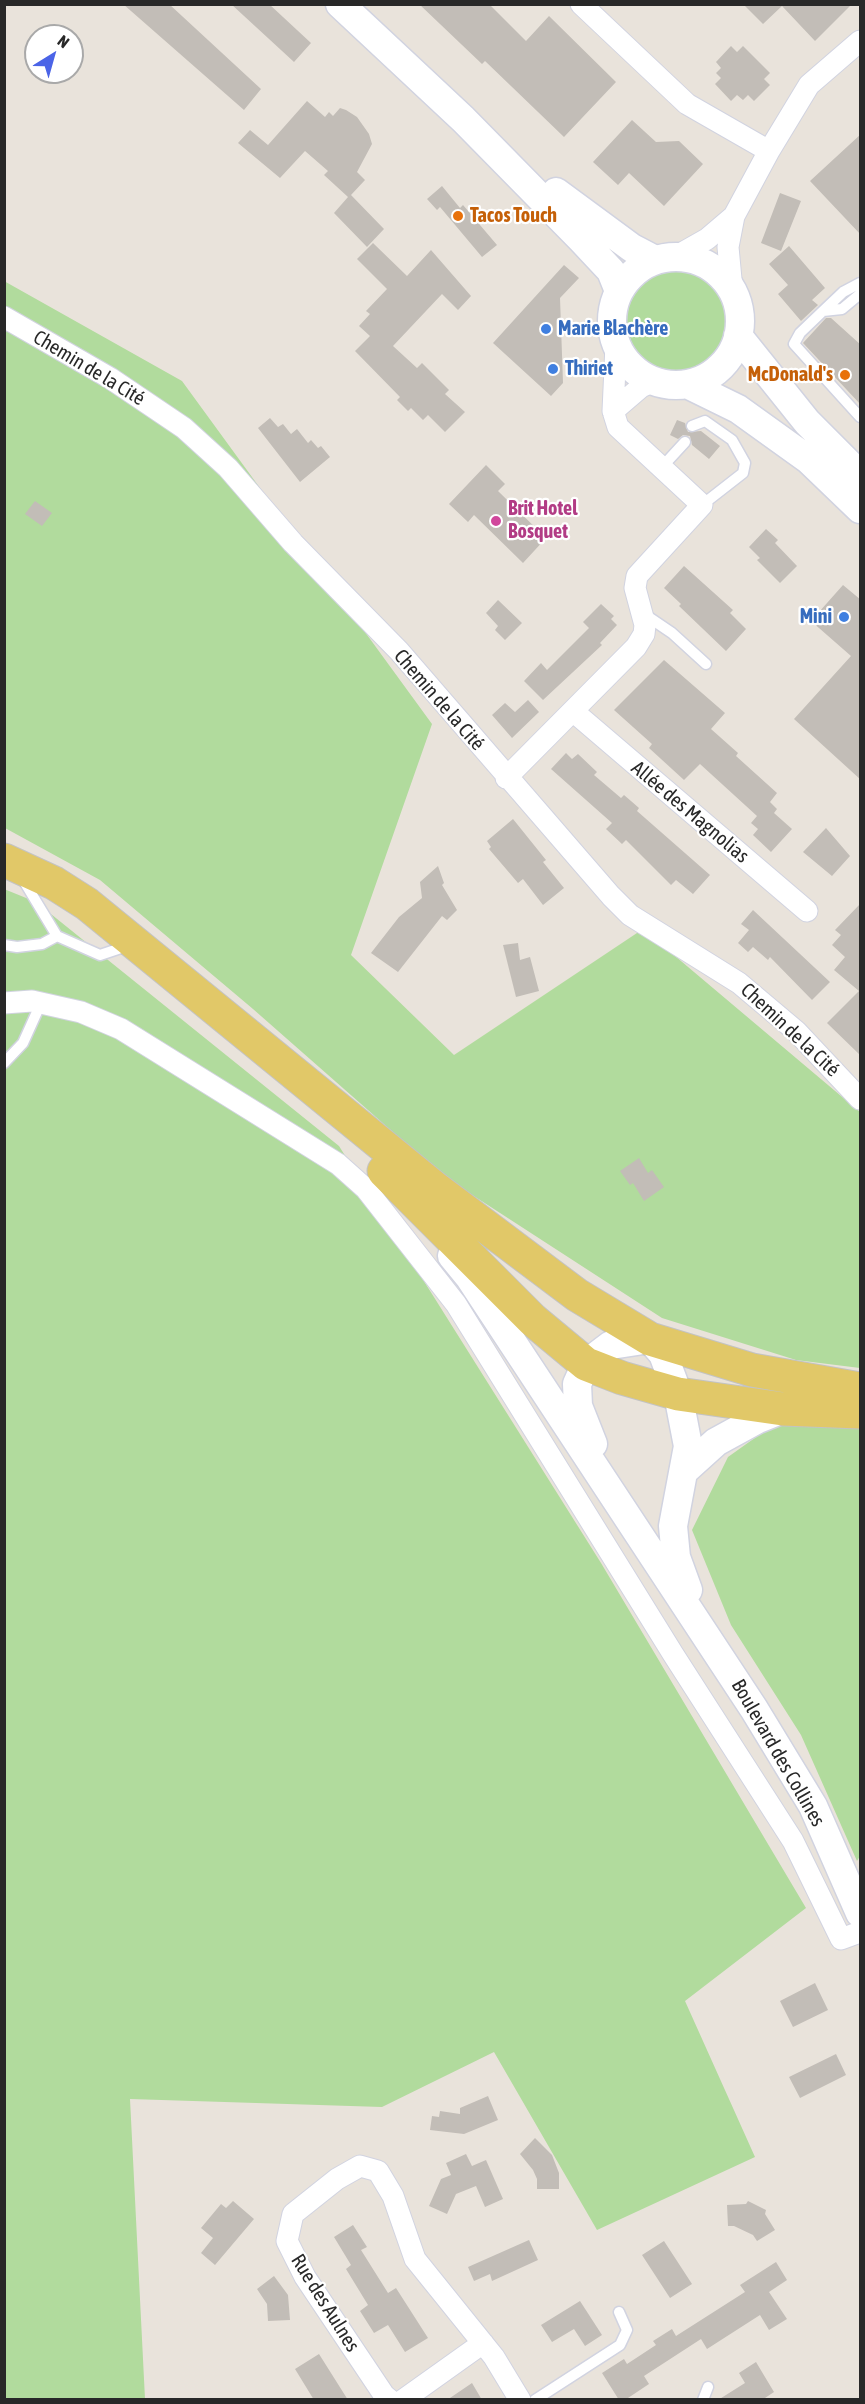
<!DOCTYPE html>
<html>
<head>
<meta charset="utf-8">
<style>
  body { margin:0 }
  #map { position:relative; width:865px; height:2404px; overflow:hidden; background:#e9e3db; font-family:"Asap Condensed",sans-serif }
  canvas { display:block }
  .frame { position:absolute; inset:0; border:6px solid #282828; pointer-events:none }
  .north { position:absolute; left:24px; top:24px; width:60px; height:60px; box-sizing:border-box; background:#fff; border:2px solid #a9a9a9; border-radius:50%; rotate:37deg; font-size:16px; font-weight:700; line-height:24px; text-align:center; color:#282828 }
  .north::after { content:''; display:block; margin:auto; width:21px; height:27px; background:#4b64e7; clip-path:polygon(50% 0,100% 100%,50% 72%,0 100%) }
</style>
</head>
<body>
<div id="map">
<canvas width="865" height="2404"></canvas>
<div class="frame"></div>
<div class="north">N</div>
</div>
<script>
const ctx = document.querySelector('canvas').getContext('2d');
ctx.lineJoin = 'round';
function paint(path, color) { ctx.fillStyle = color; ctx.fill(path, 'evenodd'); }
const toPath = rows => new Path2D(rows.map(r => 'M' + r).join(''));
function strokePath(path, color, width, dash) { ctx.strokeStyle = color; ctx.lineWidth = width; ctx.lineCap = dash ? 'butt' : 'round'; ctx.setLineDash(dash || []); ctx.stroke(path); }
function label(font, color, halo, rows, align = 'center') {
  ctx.font = font + ' "Asap Condensed",sans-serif'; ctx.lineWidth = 4.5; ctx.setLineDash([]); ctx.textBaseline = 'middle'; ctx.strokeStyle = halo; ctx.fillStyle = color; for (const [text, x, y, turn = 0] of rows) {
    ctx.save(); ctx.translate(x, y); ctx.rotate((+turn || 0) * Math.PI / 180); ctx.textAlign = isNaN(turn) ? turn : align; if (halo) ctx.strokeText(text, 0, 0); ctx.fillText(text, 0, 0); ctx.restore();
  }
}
const green = toPath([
  '627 321a50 50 0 1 1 100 0a50 50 0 1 1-100 0Z',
  [4,281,182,381,432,724,351,955,454,1055,643,929,860,1112,860,1368,796,1360,662,1318,443,1176,253,1009,100,880,5,828],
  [4,889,36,902,339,1146,601,1563,806,1908,685,2001,755,2157,597,2230,494,2052,382,2107,130,2099,145,2399,5,2399],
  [860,1424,860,1856,857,1861,801,1735,731,1625,692,1530,728,1457,773,1425]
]);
const building = toPath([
  [123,4,169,4,261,89,244,110],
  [231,4,269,4,311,43,294,62],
  [419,4,489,4,526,41,549,16,616,82,564,137,485,61,482,64],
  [743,4,852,4,815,41,782,6,763,24],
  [731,46,737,52,743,46,770,73,764,79,770,85,754,101,748,95,743,100,737,95,731,101,715,84,721,78,716,73,721,68,716,62],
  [307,101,325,117,329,112,333,116,340,108,346,110,357,117,369,134,372,144,357,172,365,180,351,195,384,229,367,247,334,213,348,197,324,175,328,171,305,151,280,178,238,143,250,130,268,145],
  [632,120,656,142,679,141,703,164,664,206,629,173,618,185,593,162],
  [861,134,861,235,810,181],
  [442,186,460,208,463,205,497,245,482,257,440,207,437,210,427,199],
  [780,193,801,201,781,251,761,243],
  [373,243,407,276,431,250,471,296,458,310,442,294,393,346,417,368,422,363,449,390,445,394,465,412,445,432,428,415,423,420,411,408,408,411,397,400,400,397,355,351,370,336,359,326,370,314,366,311,387,289,357,259],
  [789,246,825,288,812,300,818,305,801,321,778,294,788,285,769,264],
  [564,265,579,278,560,298,563,383,551,396,493,343],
  [826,318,831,318,861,345,861,405,803,343],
  [270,418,278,427,283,424,291,434,297,429,308,443,311,440,318,448,321,446,330,457,300,482,258,428],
  [677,420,685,423,688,432,701,431,720,446,709,459,692,445,690,436,683,435,678,439,670,435],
  [486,465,505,484,498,491,546,538,523,563,474,515,468,522,449,504],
  [35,501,52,513,42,526,25,514],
  [766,529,778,540,775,543,797,566,780,583,757,560,760,558,749,547],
  [684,566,733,610,730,613,746,629,726,651,679,606,681,604,664,588],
  [843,585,861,600,861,780,794,719,851,656,811,621],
  [498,600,522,623,505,640,495,630,498,626,486,613],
  [601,604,614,616,611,619,617,625,600,643,602,645,543,700,524,681,541,663,547,670,589,628,583,622],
  [664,660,725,713,711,729,738,753,736,756,777,793,770,802,777,809,774,813,792,829,771,852,753,835,758,829,751,823,757,816,700,764,684,780,649,748,652,744,614,710],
  [528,700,539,712,512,738,492,715,505,703,515,712],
  [566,753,572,759,578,754,597,772,594,775,621,798,624,795,631,801,639,808,637,811,710,875,693,894,676,880,671,885,626,840,622,844,606,829,612,823,551,769],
  [513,819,546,860,543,862,564,888,543,905,523,879,518,883,489,849,491,847,487,841],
  [826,828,850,856,832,876,803,852],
  [438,866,444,883,442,885,457,910,447,920,442,916,398,972,371,953,399,917,422,898,420,882],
  [861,903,861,1056,827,1023,859,991,834,970,845,957,832,945,841,935,835,930],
  [753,910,830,982,812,1000,770,957,768,960,753,947,748,952,738,943,749,930,741,924],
  [518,943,520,960,530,957,539,991,516,997,503,945],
  [639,1158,648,1173,652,1170,664,1187,644,1201,633,1183,630,1185,620,1171],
  [815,1983,828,2010,793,2027,780,2001],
  [836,2054,846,2075,800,2098,789,2077],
  [488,2096,498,2120,464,2134,430,2130,432,2116,439,2117,440,2111,460,2114,460,2108],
  [535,2138,552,2155,559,2173,559,2189,537,2189,537,2179,533,2170,520,2154],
  [466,2154,472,2166,486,2160,503,2199,485,2207,476,2186,456,2194,447,2214,429,2206,441,2179,451,2175,446,2163],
  [233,2201,254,2219,215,2265,201,2253,213,2238,201,2228,221,2204,226,2208],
  [748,2201,766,2210,765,2214,775,2230,757,2241,753,2235,734,2226,728,2226,727,2205,746,2204],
  [353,2225,367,2247,361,2250,388,2293,396,2288,428,2338,405,2352,388,2325,374,2333,360,2311,368,2305,346,2269,351,2265,334,2237],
  [529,2240,538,2260,492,2281,490,2274,474,2281,468,2267],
  [664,2241,692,2284,670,2298,642,2255],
  [776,2262,787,2280,769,2292,787,2319,769,2330,760,2315,707,2349,701,2339,644,2376,649,2384,625,2400,619,2400,602,2373,624,2359,627,2364,656,2345,653,2341,672,2329,676,2336,745,2292,740,2285],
  [274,2276,288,2295,290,2320,268,2321,267,2304,257,2289],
  [580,2301,602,2335,585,2346,574,2329,552,2342,541,2325],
  [319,2354,348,2400,314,2400,295,2369],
  [756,2362,774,2392,762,2400,718,2400,745,2383,739,2373],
  [472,2383,482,2400,447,2400]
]);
const lane = toPath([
  [860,294,842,309,823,311,800,333,794,344,860,417],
  [823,311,843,292,860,283],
  [692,426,705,421,732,440,745,463,743,473,702,505],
  [662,467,685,442],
  [644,614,672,633,706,664],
  [22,878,57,936,100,955,130,945],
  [4,945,17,947,42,944,57,936],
  [4,1063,23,1043,41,1003],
  [535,2400,620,2345,627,2330,619,2312],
  [703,2400,708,2387]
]);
const street = toPath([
  [581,4,687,104,769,151],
  [677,256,707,239,734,216],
  [732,290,728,247,734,216,769,151,809,85,860,41],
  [4,317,110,378,184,428,228,468,293,543,399,651,611,896,630,915,739,983,796,1031,860,1099],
  [613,411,641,387,654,381],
  [574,712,807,911],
  [506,778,636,647,644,634,645,625,635,588,637,576,702,505,618,427,613,411,616,345],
  [4,1003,32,1001,81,1012,121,1029,338,1164,366,1189,456,1304,673,1654,793,1841,841,1939,860,1932],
  [390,2400,384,2395,305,2277,287,2241,293,2214,337,2179,360,2166,378,2171,393,2196,415,2259,494,2357,520,2400],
  [403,2400,483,2343]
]);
const secondary = toPath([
  [340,4,463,119,581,239,611,271,619,291],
  [556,192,632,248,655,260],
  '612 321a64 64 0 1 1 128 0a64 64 0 1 1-128 0Z',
  [738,336,807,422,860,475],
  [687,384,738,409,809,460,860,509],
  [452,1256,470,1278,754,1709,813,1806,860,1913],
  [593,1444,578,1406,577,1384,586,1364,611,1345,650,1339,663,1354,678,1394,688,1446,673,1526,676,1557,688,1590],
  [685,1470,716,1442,758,1419,783,1409]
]);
const primary = toPath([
  [4,860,54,883,87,904,436,1189,577,1295,650,1339,752,1370,860,1389],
  [384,1171,533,1320,586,1364,622,1378,678,1394,783,1409,860,1412]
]);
const markers = [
  [458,216,6,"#e8710a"],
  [546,329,6,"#3f7fe0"],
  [553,369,6,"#3f7fe0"],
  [845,375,6,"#e8710a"],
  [496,521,6,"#d1479c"],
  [844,617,6,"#3f7fe0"]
];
const foodNames = [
  ["Tacos Touch",470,216],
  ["McDonald's",833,375,"right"]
];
const shopNames = [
  ["Marie Blachère",558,329],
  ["Thiriet",565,369],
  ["Mini",832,617,"right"]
];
const streetNames = [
  ["Chemin de la Cité",89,368,31],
  ["Chemin de la Cité",439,700,49],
  ["Allée des Magnolias",690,812,40],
  ["Chemin de la Cité",790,1030,43],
  ["Boulevard des Collines",778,1753,60],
  ["Rue des Aulnes",325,2303,58]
];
const hotelNames = [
  ["Brit Hotel",508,509],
  ["Bosquet",508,532]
];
paint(green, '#b1db9d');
paint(building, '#c2bdb7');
strokePath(lane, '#d1d3e0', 13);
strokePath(street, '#d1d3e0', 23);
strokePath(secondary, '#d1d3e0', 31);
strokePath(primary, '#c3c3c3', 35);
strokePath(lane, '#fff', 10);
strokePath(street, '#fff', 21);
strokePath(secondary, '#fff', 28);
strokePath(primary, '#e1c868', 33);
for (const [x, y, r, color] of markers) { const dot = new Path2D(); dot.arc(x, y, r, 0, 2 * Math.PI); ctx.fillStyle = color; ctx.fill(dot); strokePath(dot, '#fff', 2); }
label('bold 20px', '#c56008', '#fff', foodNames, 'left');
label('bold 20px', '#366cbe', '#fff', shopNames, 'left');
label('20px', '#282828', '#fff', streetNames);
label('bold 20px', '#b23c85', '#fff', hotelNames, 'left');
</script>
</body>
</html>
